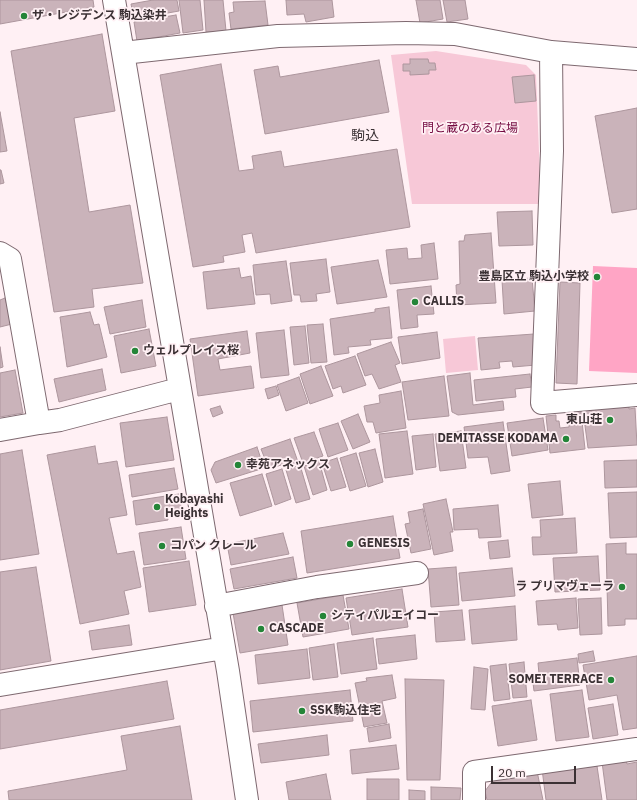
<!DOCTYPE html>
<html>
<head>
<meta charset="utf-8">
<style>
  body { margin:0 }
  #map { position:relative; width:637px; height:800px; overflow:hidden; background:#fff0f4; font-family:"IBM Plex Sans",sans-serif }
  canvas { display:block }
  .scale { position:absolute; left:491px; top:766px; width:85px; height:18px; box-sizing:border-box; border:2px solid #3b3134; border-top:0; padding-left:5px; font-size:12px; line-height:14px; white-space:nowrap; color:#3b3134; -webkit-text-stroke:3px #fff0f4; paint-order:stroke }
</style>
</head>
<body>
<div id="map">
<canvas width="637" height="800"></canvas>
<div class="scale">20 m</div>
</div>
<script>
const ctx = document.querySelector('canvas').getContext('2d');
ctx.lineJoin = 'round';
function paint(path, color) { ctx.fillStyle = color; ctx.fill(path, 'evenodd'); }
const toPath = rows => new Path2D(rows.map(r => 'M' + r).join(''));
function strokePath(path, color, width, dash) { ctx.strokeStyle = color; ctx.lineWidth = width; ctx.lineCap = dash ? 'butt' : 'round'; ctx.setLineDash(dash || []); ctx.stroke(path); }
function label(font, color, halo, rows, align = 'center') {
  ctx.font = font + ' "IBM Plex Sans","Noto Sans JP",sans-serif'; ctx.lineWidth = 3.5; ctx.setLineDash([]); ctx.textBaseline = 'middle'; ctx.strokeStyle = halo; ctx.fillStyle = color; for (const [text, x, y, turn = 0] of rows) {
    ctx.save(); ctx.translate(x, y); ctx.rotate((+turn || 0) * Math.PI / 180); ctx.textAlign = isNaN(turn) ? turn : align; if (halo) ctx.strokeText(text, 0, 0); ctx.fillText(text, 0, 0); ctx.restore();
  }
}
const green = toPath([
  [436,51,526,65,536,75,541,204,412,204,391,55],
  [475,336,478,370,446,373,443,339]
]);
const water = toPath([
  [593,266,637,268,637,373,589,371]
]);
const building = toPath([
  [0,0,93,0,94,7,0,24,0,0],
  [153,0,177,0,179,11,134,19,131,4,153,0],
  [179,0,200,0,203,30,183,33,179,0],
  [204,0,223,0,226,31,206,32,204,0],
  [286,0,332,0,334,17,306,22,304,14,287,15,286,0],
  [416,0,440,0,443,19,420,23,416,0],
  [443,0,465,0,468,19,447,22,443,0],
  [265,1,268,25,231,29,229,13,234,12,233,2,265,1],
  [176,15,180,33,137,41,134,22,176,15],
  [102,34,115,111,74,118,89,212,130,205,143,283,92,289,94,307,54,312,11,51,102,34],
  [410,59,428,59,429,63,435,63,436,70,429,70,429,74,410,75,410,71,403,71,403,64,410,64,410,59],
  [379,60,389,112,265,134,254,70,278,66,280,77,379,60],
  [221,64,239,171,254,169,252,156,281,151,284,167,397,149,410,227,256,253,252,233,242,235,245,252,223,256,224,262,193,267,160,75,221,64],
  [534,75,536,101,515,103,512,77,534,75],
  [637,108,637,209,612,213,595,116,637,108],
  [0,112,7,151,0,152,0,112],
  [0,170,1,170,4,183,0,184,0,170],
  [532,211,533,245,499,246,497,212,532,211],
  [491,233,496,303,457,305,456,285,460,284,459,241,464,241,465,235,491,233],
  [434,243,438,279,390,284,386,250,407,248,408,259,422,258,421,245,434,243],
  [326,259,330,292,316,294,317,301,301,302,300,295,294,295,290,263,326,259],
  [378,260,387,297,337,304,331,267,378,260],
  [286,261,292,301,271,304,270,294,256,295,253,265,286,261],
  [239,268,241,278,251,276,255,304,207,309,203,272,239,268],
  [532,278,535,311,504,314,502,280,532,278],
  [560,282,580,283,577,384,556,383,560,282],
  [431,286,434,314,417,315,418,327,401,329,397,290,431,286],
  [5,298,12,324,0,327,0,300,5,298],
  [142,300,146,327,110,334,104,307,142,300],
  [389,307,392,338,370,340,371,345,348,347,349,353,334,355,330,319,375,312,375,309,389,307],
  [90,312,94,325,99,324,107,357,67,367,60,317,90,312],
  [323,324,327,362,311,363,307,325,323,324],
  [305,326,309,363,294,365,290,327,305,326],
  [149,329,156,366,121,373,114,336,149,329],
  [284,330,289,375,261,378,256,333,284,330],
  [247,331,250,353,218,359,220,370,251,366,254,388,198,396,190,339,247,331],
  [437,332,440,358,402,364,398,337,437,332],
  [534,334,536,365,513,367,512,361,499,362,500,368,481,370,478,338,534,334],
  [391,342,400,363,395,365,401,382,379,389,372,374,365,376,357,354,391,342],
  [0,347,3,367,0,368,0,347],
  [355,356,366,385,343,393,341,386,333,389,325,366,355,356],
  [321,366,333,396,310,404,300,374,321,366],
  [102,369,106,390,59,402,54,379,102,369],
  [15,370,23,413,0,417,0,373,15,370],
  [470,373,473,405,503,401,504,410,458,415,452,412,447,376,470,373],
  [530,374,532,387,515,389,516,397,476,401,474,380,530,374],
  [444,376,449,416,408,420,402,382,444,376],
  [299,377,308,403,286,411,277,385,299,377],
  [276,386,279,395,268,399,265,389,276,386],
  [401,391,406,428,376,433,373,422,367,422,364,406,380,403,379,395,401,391],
  [629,405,629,409,635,408,637,445,588,448,583,411,629,405],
  [220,406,223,413,213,417,210,409,220,406],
  [581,412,585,449,550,453,546,416,556,415,556,421,559,421,560,428,569,427,570,413,581,412],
  [358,414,370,442,353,449,341,421,358,414],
  [167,417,174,460,126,467,120,423,167,417],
  [543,418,548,450,512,456,507,423,543,418],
  [503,422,510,471,491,474,488,457,468,458,464,427,503,422],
  [338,423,348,450,328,457,319,429,338,423],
  [407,431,413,474,385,478,379,434,407,431],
  [461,431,466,468,440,471,435,434,461,431],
  [314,432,323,456,303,463,294,438,314,432],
  [433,434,436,467,416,470,412,436,433,434],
  [290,439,298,462,288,465,287,463,269,469,261,449,290,439],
  [95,446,98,464,117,461,127,515,109,518,117,554,134,551,141,587,124,591,129,614,80,624,47,455,95,446],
  [257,447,264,468,216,483,211,470,215,462,257,447],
  [375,449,383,482,368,487,359,453,375,449],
  [22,450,39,554,0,560,0,454,22,450],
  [356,453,366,486,350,491,340,458,356,453],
  [337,458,346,487,331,491,322,463,337,458],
  [637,460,637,487,605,488,604,461,637,460],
  [319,461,327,490,313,495,304,466,319,461],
  [300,465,310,499,296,503,286,470,300,465],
  [174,468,178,489,132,497,129,475,174,468],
  [282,469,291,499,275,505,266,474,282,469],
  [262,474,272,506,240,516,230,483,262,474],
  [560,481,563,515,532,518,528,484,560,481],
  [637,492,637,537,610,538,608,493,637,492],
  [179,494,182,512,167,515,168,520,136,525,133,501,179,494],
  [446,499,453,532,450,532,453,551,434,555,423,504,446,499],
  [498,505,501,537,479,538,478,529,454,530,453,509,498,505],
  [423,509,431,549,411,553,405,524,410,523,408,512,423,509],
  [393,516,400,558,307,573,301,531,393,516],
  [575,518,577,553,533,555,532,537,541,537,540,520,575,518],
  [181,527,186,559,144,565,139,533,181,527],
  [283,533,289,554,231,565,227,544,283,533],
  [508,540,510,557,490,559,488,542,508,540],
  [626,543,626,554,637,554,637,619,625,619,625,625,608,626,606,544,626,543],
  [598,556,600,590,555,592,553,558,598,556],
  [293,557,297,578,234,589,230,569,293,557],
  [189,561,196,605,149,612,143,568,189,561],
  [36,567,51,661,0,670,0,572,36,567],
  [456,567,459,605,431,607,428,569,456,567],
  [512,568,515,596,462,601,459,573,512,568],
  [402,589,408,627,352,635,346,598,402,589],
  [343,595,349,629,303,637,297,603,343,595],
  [576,598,578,628,558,630,557,624,538,625,536,601,576,598],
  [601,598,602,634,580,635,578,599,601,598],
  [282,605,288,645,240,653,233,613,282,605],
  [515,606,517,640,472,644,469,610,515,606],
  [462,610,465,640,436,642,434,612,462,610],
  [129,625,132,645,92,650,89,631,129,625],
  [415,635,417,659,379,664,376,639,415,635],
  [373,638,377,669,341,674,337,643,373,638],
  [334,644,338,677,313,680,309,648,334,644],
  [307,649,310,678,258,684,255,655,307,649],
  [593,651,595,661,579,663,578,654,593,651],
  [637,656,637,728,623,730,617,695,589,700,583,665,637,656],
  [577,658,580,685,534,691,532,675,539,674,538,663,577,658],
  [524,662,527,697,513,698,509,664,524,662],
  [506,664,510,699,494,701,490,666,506,664],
  [474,667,488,669,485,710,471,709,474,667],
  [392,675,396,698,382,701,387,723,364,727,355,683,367,681,366,678,392,675],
  [405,679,444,680,440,780,407,780,405,679],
  [167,681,174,719,0,749,0,710,167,681],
  [350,690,353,721,253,732,250,701,350,690],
  [582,690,589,737,556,741,550,694,582,690],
  [531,700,537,740,498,746,492,706,531,700],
  [613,704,618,735,593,739,588,708,613,704],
  [389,724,391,738,369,742,367,728,389,724],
  [180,726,192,800,9,800,8,791,127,770,121,736,180,726],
  [327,735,329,755,261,763,258,744,327,735],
  [396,745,399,769,352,774,350,750,396,745],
  [626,759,627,764,637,762,637,800,607,800,602,762,626,759],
  [597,766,602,800,546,800,542,769,564,770,597,766],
  [537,771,543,800,487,800,485,791,494,779,537,771],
  [326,774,331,800,289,800,286,782,326,774],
  [367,779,399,779,399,800,367,800,367,779],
  [431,787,461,788,460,800,431,800,431,787],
  [409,790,425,791,425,800,409,800,409,790]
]);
const minor = toPath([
  [114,0,228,671,247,800],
  [551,52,552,151,542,403,637,395],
  [123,53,278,36,406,33,455,34,551,52,637,59],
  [0,253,10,259,39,423,60,420,179,389],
  [0,430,39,423],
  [216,606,317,587,417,573],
  [0,685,224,648],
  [474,800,474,772,637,749]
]);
const markers = [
  [24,16,4,"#248538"],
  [597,277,4,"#248538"],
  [415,302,4,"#248538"],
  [135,351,4,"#248538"],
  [610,420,4,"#248538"],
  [566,439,4,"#248538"],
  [238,465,4,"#248538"],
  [157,507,4,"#248538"],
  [350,544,4,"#248538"],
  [162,546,4,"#248538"],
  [622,587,4,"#248538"],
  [323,616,4,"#248538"],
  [261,629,4,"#248538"],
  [611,680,4,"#248538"],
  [302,711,4,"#248538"]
];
const poiNames = [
  ["ザ・レジデンス 駒込染井",32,16],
  ["豊島区立 駒込小学校",589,277,"right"],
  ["CALLIS",423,302],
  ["ウェルプレイス桜",143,351],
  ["東山荘",602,420,"right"],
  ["DEMITASSE KODAMA",558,439,"right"],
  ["幸苑アネックス",246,465],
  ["Kobayashi",165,500],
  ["Heights",165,514],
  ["GENESIS",358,544],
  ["コパン クレール",170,546],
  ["ラ プリマヴェーラ",614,587,"right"],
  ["シティパルエイコー",331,616],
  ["CASCADE",269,629],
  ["SOMEI TERRACE",603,680,"right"],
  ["SSK駒込住宅",310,711]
];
const parkNames = [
  ["門と蔵のある広場",470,129]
];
const quarterNames = [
  ["駒込",365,136]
];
paint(green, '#f7c8d7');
paint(water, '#ffa5c5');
paint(building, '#cab3ba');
strokePath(building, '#ad969d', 1);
strokePath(minor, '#7e6970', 24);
strokePath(minor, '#fff', 22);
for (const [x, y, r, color] of markers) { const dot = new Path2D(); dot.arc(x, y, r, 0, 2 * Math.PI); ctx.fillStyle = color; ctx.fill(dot); strokePath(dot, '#fff0f4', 1.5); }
label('bold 12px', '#3b3134', '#fff0f4', poiNames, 'left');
label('12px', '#740a41', '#fff0f4', parkNames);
label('14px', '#3b3134', '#fff0f4', quarterNames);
</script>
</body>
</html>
